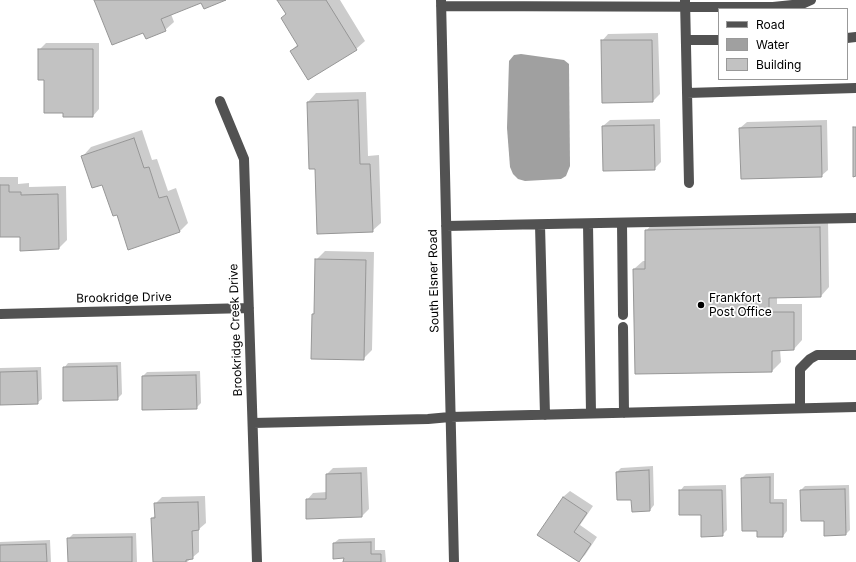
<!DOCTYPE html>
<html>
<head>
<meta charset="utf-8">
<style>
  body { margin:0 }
  #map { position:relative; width:856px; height:562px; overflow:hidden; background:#fff; font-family:Inter,sans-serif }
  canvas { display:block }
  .legend { position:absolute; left:718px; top:8px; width:130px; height:72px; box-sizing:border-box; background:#fff; border:1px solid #999; margin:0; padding:5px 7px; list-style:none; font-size:12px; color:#000 }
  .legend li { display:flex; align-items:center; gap:8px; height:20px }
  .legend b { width:20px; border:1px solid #999 }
</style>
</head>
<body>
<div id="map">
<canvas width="856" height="562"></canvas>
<ul class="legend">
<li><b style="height:5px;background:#525252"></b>Road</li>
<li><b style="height:11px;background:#a0a0a0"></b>Water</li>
<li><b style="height:11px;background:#c2c2c2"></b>Building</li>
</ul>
</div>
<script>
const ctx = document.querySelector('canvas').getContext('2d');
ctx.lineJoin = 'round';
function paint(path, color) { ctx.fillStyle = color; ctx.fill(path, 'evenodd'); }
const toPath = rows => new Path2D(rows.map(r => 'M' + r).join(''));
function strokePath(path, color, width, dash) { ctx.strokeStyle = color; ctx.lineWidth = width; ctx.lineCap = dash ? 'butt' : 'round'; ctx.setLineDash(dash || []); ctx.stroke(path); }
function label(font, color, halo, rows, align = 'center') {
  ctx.font = font + ' Inter,sans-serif'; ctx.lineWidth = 3.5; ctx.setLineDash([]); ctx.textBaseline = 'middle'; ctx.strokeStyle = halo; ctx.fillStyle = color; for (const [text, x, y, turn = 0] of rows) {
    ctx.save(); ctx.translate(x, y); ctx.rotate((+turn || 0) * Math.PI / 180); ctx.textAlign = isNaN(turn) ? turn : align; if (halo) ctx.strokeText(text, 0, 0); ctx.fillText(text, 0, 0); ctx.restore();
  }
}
const water = toPath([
  [521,54,564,60,569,64,570,166,566,176,561,179,525,181,518,179,513,174,510,167,507,128,509,61,514,55]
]);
const shadow = toPath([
  [95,0,224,0,202,2,171,14,174,22,165,30],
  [279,0,340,0,365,41,356,49,291,51,298,44,282,18,287,13],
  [658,33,660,94,653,101,602,41,608,34],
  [46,43,99,43,99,109,93,116,45,79,39,50],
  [366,92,368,156,379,155,381,223,372,231,316,168,308,102,316,93],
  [660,119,661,162,654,169,603,126,610,120],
  [827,120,828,170,821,176,740,128,747,122],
  [142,130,152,160,157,159,168,191,176,188,188,223,179,232,117,214,103,184,83,156,91,147],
  [0,177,18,177,18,184,29,183,29,187,66,186,67,240,59,248,21,236,0,236],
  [828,219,829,287,821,296,777,297,777,304,802,304,802,340,794,349,780,349,781,362,772,371,634,269,643,261,646,261,646,231,654,222],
  [325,251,374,252,372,350,363,359,313,314,315,312,316,260],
  [121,362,122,394,117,399,64,368,68,363],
  [41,367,42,399,37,403,0,404,0,368],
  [200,371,201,403,196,408,143,376,147,372],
  [653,466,654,505,650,510,633,511,632,498,617,472,621,468],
  [367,467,369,509,362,516,307,500,313,493,327,492,327,474,333,468],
  [774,473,774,499,787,499,787,531,783,536,758,536,758,530,742,478,746,474],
  [726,485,727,530,722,535,680,491,684,486],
  [849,485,850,530,846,534,825,520,801,490,805,486],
  [570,491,593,506,580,525,597,537,585,555,579,561,563,497],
  [205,496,206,523,199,529,199,552,187,562,154,562,152,518,156,515,155,504,162,497],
  [136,533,137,562,69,562,68,539,73,534],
  [375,538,375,550,385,550,386,562,342,562,345,559,334,543,339,539],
  [50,540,51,562,0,562,0,542]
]);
const building = toPath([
  [94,0,226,0,204,9,201,3,161,19,166,31,146,39,143,33,112,45,94,0],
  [277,0,326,0,357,50,308,80,290,51,298,46,281,18,286,14,277,0],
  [601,40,652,40,653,102,602,103,601,40],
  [38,49,93,49,93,117,63,117,63,113,44,113,44,80,38,80,38,49],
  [358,100,360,164,370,164,373,232,317,234,315,169,309,169,307,102,358,100],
  [654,125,655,170,603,171,602,126,654,125],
  [821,126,822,177,741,179,739,128,821,126],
  [853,127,856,127,856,176,853,177,853,127],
  [134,138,144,168,149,167,159,198,167,196,180,232,128,250,117,215,113,216,102,185,92,188,81,156,134,138],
  [0,185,9,185,9,192,21,192,21,195,58,194,59,249,20,251,20,237,0,237,0,185],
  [820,227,821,297,769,298,769,312,794,312,794,350,772,351,772,372,635,374,633,269,645,269,645,230,820,227],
  [315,259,366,260,364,360,311,359,312,314,314,314,315,259],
  [117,366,118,400,63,401,63,367,117,366],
  [37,371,38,404,0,405,0,372,37,371],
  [196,375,197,409,142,410,142,376,196,375],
  [649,470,650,511,632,512,631,500,617,500,616,472,649,470],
  [361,473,362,517,306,519,306,499,326,499,326,474,361,473],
  [770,477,770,503,783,503,783,537,757,537,757,531,742,531,741,478,770,477],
  [845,489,846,535,824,536,824,521,801,521,800,490,845,489],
  [679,490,722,490,723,536,701,537,701,515,679,515,679,490],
  [563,497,587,513,574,532,591,544,579,562,537,535,563,497],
  [198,502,199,530,192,531,193,559,186,560,186,562,153,562,151,518,155,518,154,503,198,502],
  [132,537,132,562,68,562,67,538,132,537],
  [371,542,371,554,381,554,381,562,343,562,344,558,333,559,333,543,371,542],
  [46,544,47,562,0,562,0,545,46,544]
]);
const minor = toPath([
  [441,0,454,562],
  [685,0,689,183],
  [441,6,773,7,802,4,811,0],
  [847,38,856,37],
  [686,40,719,40],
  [687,93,856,88],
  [220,101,244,159,257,562],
  [622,223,623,315],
  [588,224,591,413],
  [540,225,545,415],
  [446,226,856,218],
  [0,314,249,308],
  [623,327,624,413],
  [800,408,800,369,810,359,817,355,856,355],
  [253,423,428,419,450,417,856,407]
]);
const markers = [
  [701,305,4,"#000"]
];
const streetNames = [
  ["South Elsner Road",434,281,-91],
  ["Brookridge Drive",124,298,-1],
  ["Brookridge Creek Drive",236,330,-92]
];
const poiNames = [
  ["Frankfort",709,298],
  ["Post Office",709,312]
];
paint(water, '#a0a0a0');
paint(shadow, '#0003');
paint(building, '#c2c2c2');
strokePath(building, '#969696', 1);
strokePath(minor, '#525252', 10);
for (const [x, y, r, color] of markers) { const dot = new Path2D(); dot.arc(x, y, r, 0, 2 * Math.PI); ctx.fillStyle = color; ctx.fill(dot); strokePath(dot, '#fff', 1.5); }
label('12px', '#000', '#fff', streetNames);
label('12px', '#000', '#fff', poiNames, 'left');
</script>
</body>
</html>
